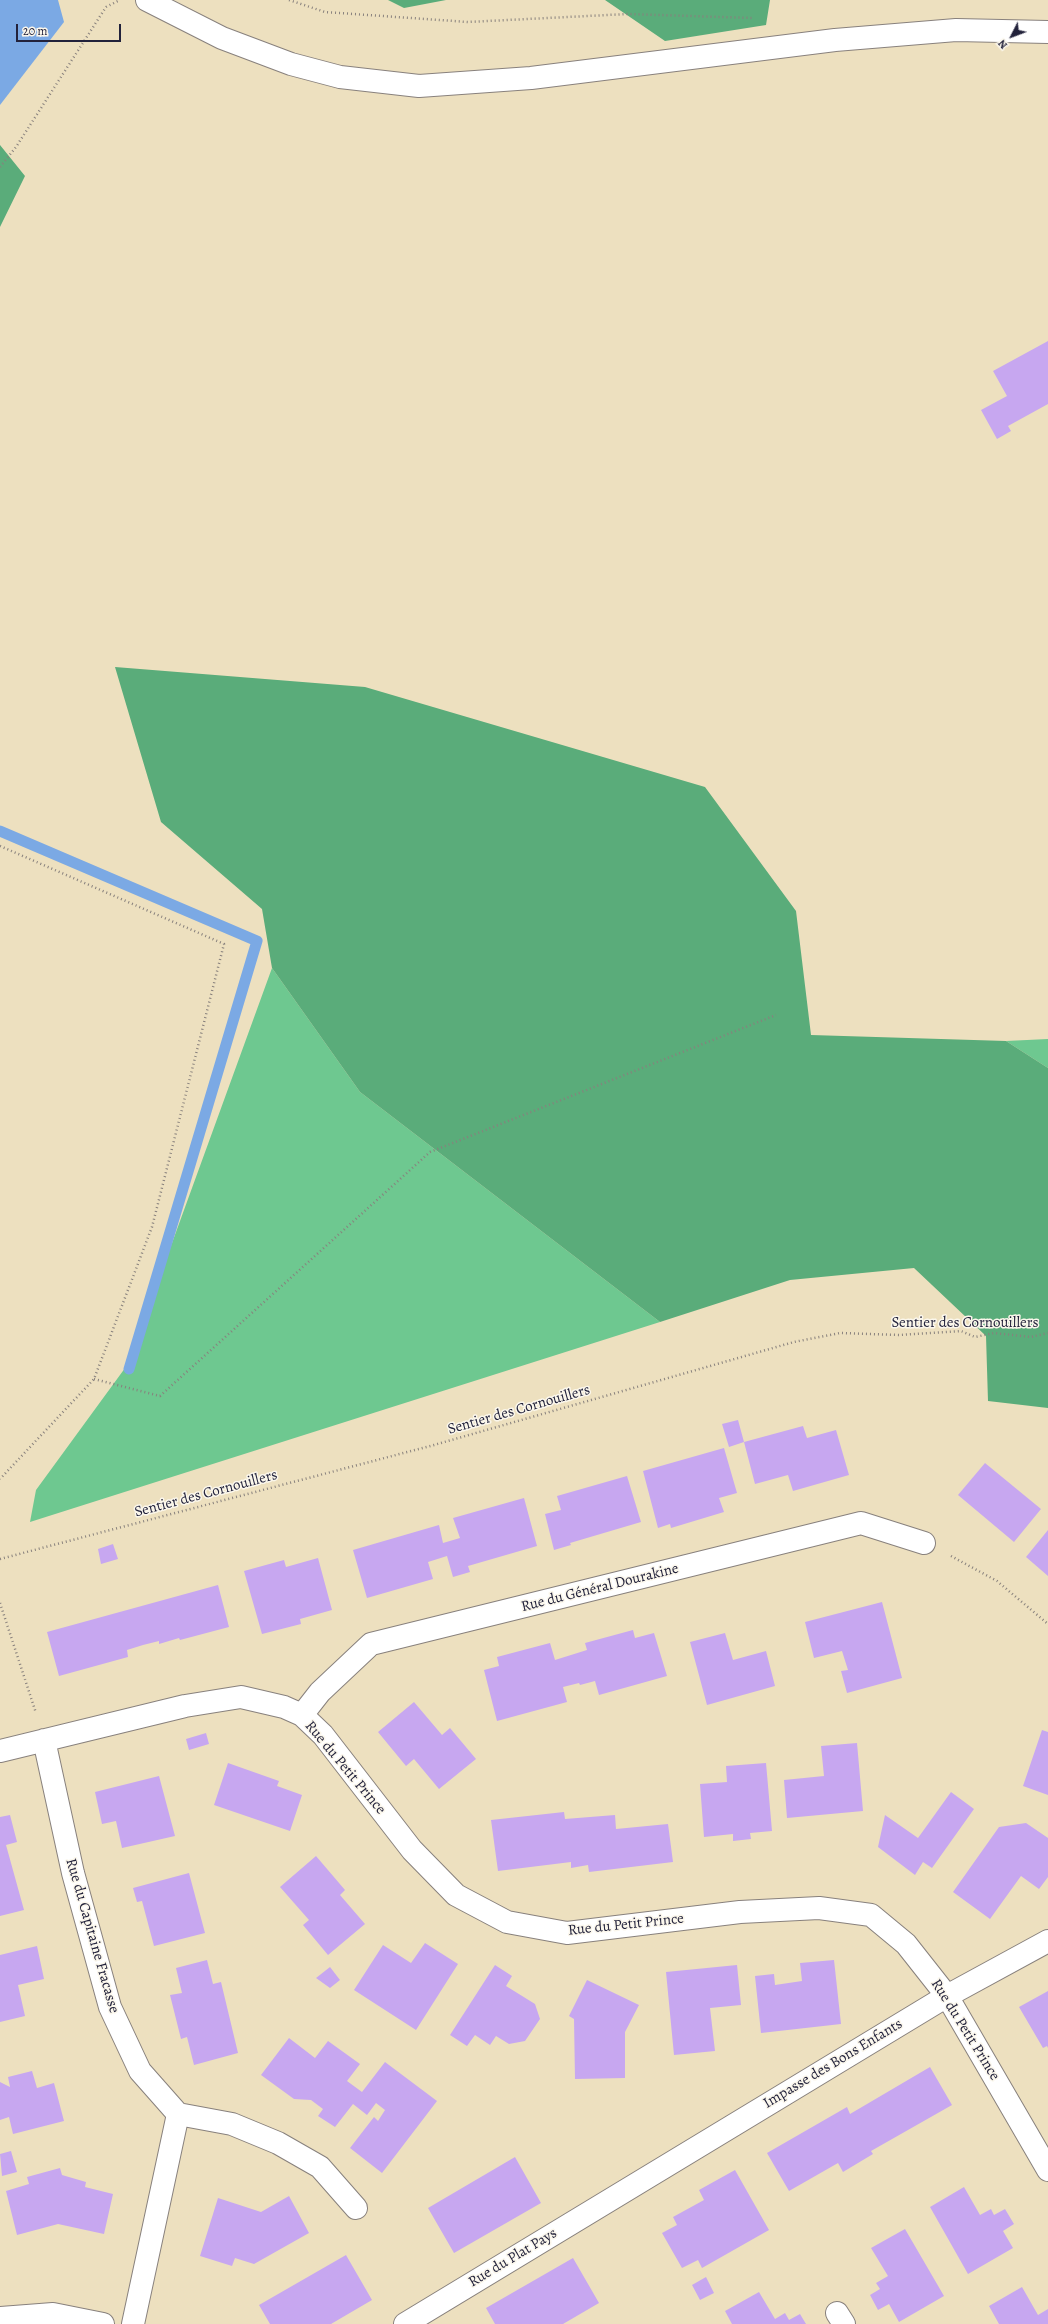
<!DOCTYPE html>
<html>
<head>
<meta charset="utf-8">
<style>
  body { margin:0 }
  #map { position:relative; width:1048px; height:2324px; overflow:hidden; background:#ede0bf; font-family:Alegreya,serif }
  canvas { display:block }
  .north { position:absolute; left:992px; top:16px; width:40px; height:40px; -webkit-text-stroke:3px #fbf7ec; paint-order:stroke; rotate:228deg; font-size:11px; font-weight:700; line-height:16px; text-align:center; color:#22223b }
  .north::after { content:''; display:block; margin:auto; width:14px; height:18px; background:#22223b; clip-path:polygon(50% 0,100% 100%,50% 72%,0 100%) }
  .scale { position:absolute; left:16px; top:24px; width:105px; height:18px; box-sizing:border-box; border:2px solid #22223b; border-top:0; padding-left:5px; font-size:12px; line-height:14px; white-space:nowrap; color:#22223b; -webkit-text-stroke:3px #fbf7ec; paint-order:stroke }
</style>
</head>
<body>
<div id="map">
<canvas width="1048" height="2324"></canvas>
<div class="north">N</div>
<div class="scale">20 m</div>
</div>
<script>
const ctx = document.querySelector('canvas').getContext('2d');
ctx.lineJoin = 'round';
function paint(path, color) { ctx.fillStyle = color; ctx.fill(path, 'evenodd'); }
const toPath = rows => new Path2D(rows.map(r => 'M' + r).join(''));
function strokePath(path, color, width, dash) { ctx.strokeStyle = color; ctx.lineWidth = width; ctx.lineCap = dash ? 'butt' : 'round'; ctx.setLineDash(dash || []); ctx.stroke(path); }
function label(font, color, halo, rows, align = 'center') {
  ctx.font = font + ' Alegreya,serif'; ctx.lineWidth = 3; ctx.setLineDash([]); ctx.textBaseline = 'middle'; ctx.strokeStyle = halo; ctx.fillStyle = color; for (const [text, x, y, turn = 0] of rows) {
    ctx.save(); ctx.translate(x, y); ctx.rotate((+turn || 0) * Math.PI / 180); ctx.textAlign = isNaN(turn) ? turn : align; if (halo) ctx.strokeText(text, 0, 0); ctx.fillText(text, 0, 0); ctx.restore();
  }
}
const green = toPath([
  [272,968,360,1092,660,1322,30,1522,36,1490,128,1364],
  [1048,1039,1048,1068,1006,1041]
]);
const forest = toPath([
  [388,0,446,0,404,8],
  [605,0,770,0,766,25,665,41],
  [0,145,25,176,0,227],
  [115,667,365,687,705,787,796,911,811,1035,1006,1041,1048,1068,1048,1408,988,1401,986,1336,914,1268,790,1280,660,1322,360,1092,272,968,262,909,161,822]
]);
const water = toPath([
  [0,0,58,0,64,22,0,105]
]);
const stream = toPath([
  [0,831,257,941,129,1369]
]);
const building = toPath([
  [1048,341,1048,404,1008,426,1011,431,997,439,981,410,1007,396,993,371],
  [738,1420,744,1442,729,1447,722,1424],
  [803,1426,807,1438,836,1430,849,1475,793,1491,788,1475,755,1484,744,1442],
  [724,1448,737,1493,719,1498,724,1512,671,1528,670,1524,658,1528,643,1471],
  [985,1463,1041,1509,1014,1542,958,1495],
  [627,1476,641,1522,570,1543,571,1545,554,1550,545,1514,561,1510,557,1496],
  [524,1498,537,1546,468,1566,470,1572,453,1577,447,1556,428,1562,433,1579,367,1598,353,1550,439,1525,443,1543,460,1538,453,1518],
  [1048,1530,1048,1576,1026,1557],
  [113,1544,118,1559,101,1564,98,1549],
  [318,1558,332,1610,300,1619,301,1624,262,1634,244,1571,284,1560,286,1567],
  [218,1585,229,1627,180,1640,179,1638,159,1644,159,1641,143,1645,127,1650,128,1657,59,1676,47,1632],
  [882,1602,902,1678,847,1693,841,1671,848,1670,842,1651,814,1658,805,1622],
  [633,1630,635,1638,654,1633,667,1676,599,1695,595,1681,580,1685,579,1683,563,1687,567,1702,497,1721,484,1670,499,1666,497,1657,550,1643,555,1660,587,1650,585,1643],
  [725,1633,733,1660,766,1651,775,1686,707,1705,690,1642],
  [414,1702,442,1735,450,1728,476,1759,439,1789,414,1759,406,1766,378,1732],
  [1042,1730,1048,1732,1048,1795,1023,1786],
  [206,1733,209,1744,189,1750,186,1739],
  [857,1743,863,1811,787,1818,784,1780,824,1776,821,1746],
  [228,1763,279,1781,277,1786,302,1795,290,1831,214,1805],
  [766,1763,772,1831,750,1833,751,1839,733,1841,733,1834,704,1837,700,1784,727,1782,726,1766],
  [159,1776,175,1836,122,1848,116,1821,102,1824,95,1792],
  [951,1792,974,1809,932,1868,923,1862,915,1875,878,1847,885,1815,918,1838],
  [564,1812,565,1819,615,1815,616,1829,668,1824,673,1862,589,1872,588,1865,571,1868,571,1862,498,1871,491,1820],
  [10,1815,17,1842,6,1845,24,1910,0,1916,0,1817],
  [1026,1823,1048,1838,1048,1877,1039,1889,1021,1876,990,1919,953,1892,999,1827],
  [316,1856,345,1890,340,1895,365,1924,328,1955,303,1925,309,1920,280,1887],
  [189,1873,205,1933,154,1946,142,1901,137,1902,133,1888],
  [425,1943,458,1964,416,2030,354,1990,383,1945,411,1963],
  [37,1946,44,1979,18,1985,25,2016,0,2022,0,1955],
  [207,1960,213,1984,221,1982,238,2053,194,2065,187,2037,181,2039,170,1995,182,1993,176,1968],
  [834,1960,841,2024,761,2033,755,1976,774,1974,775,1985,802,1981,800,1963],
  [495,1965,512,1976,506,1986,535,2004,540,2019,525,2041,509,2044,496,2036,490,2045,475,2035,467,2046,450,2035],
  [737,1965,741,2005,710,2008,715,2051,674,2055,666,1972],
  [330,1967,340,1980,330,1988,316,1978],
  [587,1980,639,2005,625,2032,625,2078,575,2079,574,2019,569,2016],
  [1048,1991,1048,2048,1047,2046,1043,2048,1019,2007],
  [289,2038,315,2058,328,2041,360,2064,347,2081,362,2092,385,2062,437,2101,382,2173,350,2148,374,2117,378,2121,385,2110,376,2103,367,2115,353,2104,335,2127,318,2116,323,2109,311,2100,294,2099,261,2075],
  [930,2067,952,2105,871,2151,873,2154,843,2172,838,2163,789,2191,767,2153,847,2107,850,2114],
  [32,2071,37,2088,54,2083,64,2121,13,2134,9,2117,0,2120,0,2082,10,2087,8,2077],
  [11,2151,17,2172,2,2176,0,2154],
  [515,2157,541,2203,454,2253,428,2208],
  [60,2168,62,2175,86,2182,85,2187,113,2194,104,2234,58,2224,17,2235,6,2191,29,2184,27,2177],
  [735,2170,769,2230,702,2268,698,2260,682,2268,662,2233,677,2225,673,2217,704,2200,699,2190],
  [964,2187,980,2215,991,2209,994,2215,1005,2209,1014,2224,1003,2231,1013,2248,968,2274,930,2207],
  [289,2196,309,2233,254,2264,235,2258,232,2266,200,2256,218,2198,261,2212],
  [905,2229,944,2296,899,2322,889,2304,878,2310,870,2295,880,2289,876,2283,888,2276,871,2248],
  [346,2255,372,2300,331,2324,270,2324,259,2305],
  [573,2258,599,2303,563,2324,495,2324,486,2308],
  [706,2277,714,2293,700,2300,692,2285],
  [1022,2287,1038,2315,1048,2309,1048,2324,999,2324,989,2306],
  [759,2292,775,2319,785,2313,789,2320,800,2314,806,2324,732,2324,725,2311]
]);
const path = toPath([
  [289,0,325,12,468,22,627,14,754,18],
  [0,167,16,147,106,7,118,1],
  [0,846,224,944,152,1227,94,1379,0,1479],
  [94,1379,160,1396,430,1152,776,1015],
  [951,1556,997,1581,1048,1624],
  [0,1559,434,1445,794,1342,840,1333,900,1335,961,1331,975,1337,994,1333,1031,1337,1048,1333],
  [0,1603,36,1713]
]);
const minor = toPath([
  [147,0,222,38,291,64,340,77,419,86,531,78,835,40,956,30,1048,32],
  [302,1715,320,1692,371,1644,861,1523,924,1543],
  [44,1740,73,1873,110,2007,140,2071,178,2114,133,2324],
  [0,1751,185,1706,241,1697,284,1707,302,1715,323,1735,412,1850,456,1895,507,1922,567,1933,740,1912,819,1908,871,1915,906,1944,947,1996,1048,2170],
  [178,2114,232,2124,278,2143,320,2167,356,2208],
  [837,2313,844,2324],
  [0,2318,53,2314,103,2324],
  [405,2324,947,1996,1048,1941]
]);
const streetNames = [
  ["Sentier des Cornouillers",965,1323],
  ["Sentier des Cornouillers",519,1410,-16],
  ["Sentier des Cornouillers",206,1494,-15],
  ["Rue du Général Dourakine",600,1588,-14],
  ["Rue du Petit Prince",345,1768,50],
  ["Rue du Petit Prince",626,1925,-6],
  ["Rue du Capitaine Fracasse",92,1936,74],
  ["Rue du Petit Prince",965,2030,58],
  ["Impasse des Bons Enfants",833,2064,-31],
  ["Rue du Plat Pays",513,2258,-31]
];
paint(green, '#6ec890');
paint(forest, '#5aac7a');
paint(water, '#7ba9e4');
strokePath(stream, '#7ba9e4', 11);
paint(building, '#c7a7f0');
strokePath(minor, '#88817d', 24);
strokePath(path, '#88817d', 2.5, [1, 3]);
strokePath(minor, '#fff', 22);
label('15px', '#22223b', '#fbf7ec', streetNames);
</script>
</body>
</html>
